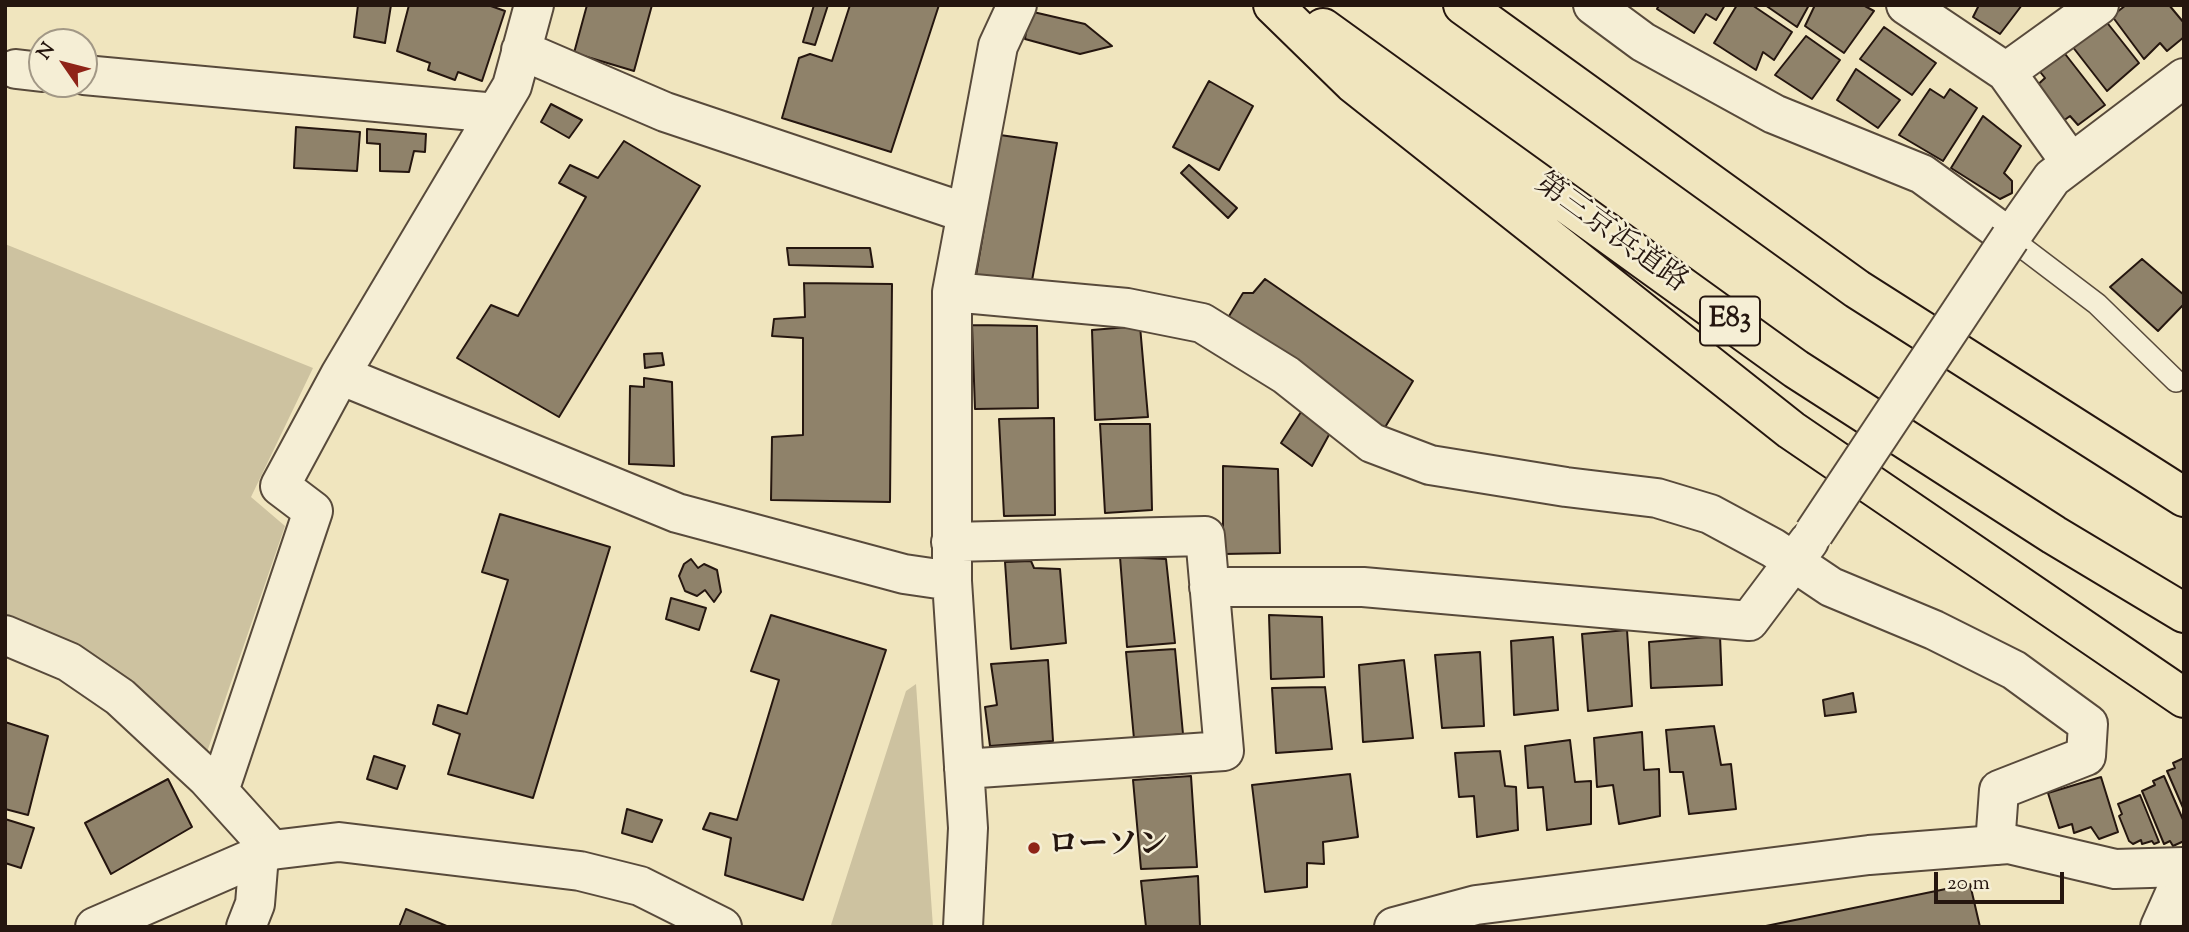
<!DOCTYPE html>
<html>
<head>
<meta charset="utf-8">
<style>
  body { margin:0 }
  #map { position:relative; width:2189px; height:932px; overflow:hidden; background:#f0e5be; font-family:"Sorts Mill Goudy",serif }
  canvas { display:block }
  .frame { position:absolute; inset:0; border:7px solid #25160f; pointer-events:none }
  .north { position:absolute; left:28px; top:28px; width:70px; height:70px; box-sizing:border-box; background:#f5eed5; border:2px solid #a29886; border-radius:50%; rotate:305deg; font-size:19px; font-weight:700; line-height:28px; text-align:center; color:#25160f }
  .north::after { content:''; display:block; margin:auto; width:24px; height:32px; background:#8f2418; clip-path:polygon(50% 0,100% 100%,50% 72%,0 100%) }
  .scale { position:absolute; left:1934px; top:872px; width:130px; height:32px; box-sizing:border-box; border:4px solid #25160f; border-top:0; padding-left:9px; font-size:21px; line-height:24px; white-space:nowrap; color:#25160f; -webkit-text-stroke:5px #f5eed5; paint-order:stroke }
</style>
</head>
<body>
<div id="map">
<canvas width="2189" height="932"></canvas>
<div class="frame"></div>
<div class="north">N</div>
<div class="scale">20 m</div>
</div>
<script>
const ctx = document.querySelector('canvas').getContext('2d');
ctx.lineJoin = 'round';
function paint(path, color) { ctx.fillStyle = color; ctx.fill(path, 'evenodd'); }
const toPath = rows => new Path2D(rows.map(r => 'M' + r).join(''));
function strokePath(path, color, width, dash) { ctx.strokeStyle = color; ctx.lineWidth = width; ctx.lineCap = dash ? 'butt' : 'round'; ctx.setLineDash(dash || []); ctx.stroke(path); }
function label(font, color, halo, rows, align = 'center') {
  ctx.font = font + ' "Sorts Mill Goudy","Noto Serif JP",serif'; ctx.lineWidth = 5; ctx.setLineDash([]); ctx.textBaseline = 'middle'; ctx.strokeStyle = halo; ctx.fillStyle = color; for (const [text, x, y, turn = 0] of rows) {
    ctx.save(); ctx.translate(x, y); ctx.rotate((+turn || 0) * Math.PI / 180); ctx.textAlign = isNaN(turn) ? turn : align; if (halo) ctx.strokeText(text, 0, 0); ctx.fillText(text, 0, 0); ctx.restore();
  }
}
const green = toPath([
  [5,244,313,368,251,497,285,526,207,752,5,621],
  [916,684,933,927,834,927,831,925,906,691]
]);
const building = toPath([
  [358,5,391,5,385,43,354,37,358,5],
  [409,5,488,5,505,11,482,81,458,72,455,80,428,70,430,63,397,51,409,5],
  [587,5,652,5,634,71,574,53,587,5],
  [814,5,828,5,815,45,803,42,814,5],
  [850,5,939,5,891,152,782,118,799,58,810,54,832,61,850,5],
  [1659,5,1725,5,1716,20,1706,14,1694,33,1657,9,1659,5],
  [1737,5,1752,5,1792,32,1774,60,1763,52,1756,70,1714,43,1737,5],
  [1765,5,1809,5,1797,27,1765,5],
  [1815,5,1863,5,1874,11,1844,53,1805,26,1815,5],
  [1979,5,2022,5,2000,34,1973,17,1979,5],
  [2126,5,2169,5,2184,23,2184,37,2167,51,2160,43,2144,59,2112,16,2126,5],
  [1029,11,1085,24,1112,46,1080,54,1025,39,1029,11],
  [2105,20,2139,63,2107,91,2072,46,2105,20],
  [1884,27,1936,63,1912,95,1860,59,1884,27],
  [1806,36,1840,60,1812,99,1775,75,1806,36],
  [2062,50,2105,105,2078,125,2070,116,2059,124,2032,90,2045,78,2037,68,2062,50],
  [1856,69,1900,100,1878,128,1837,100,1856,69],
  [1209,81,1253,106,1219,170,1173,147,1209,81],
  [1930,89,1944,98,1950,89,1977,108,1943,161,1899,135,1930,89],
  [551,104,582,120,569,138,541,122,551,104],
  [1983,116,2021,146,2004,173,2012,181,2012,193,2000,199,1951,168,1983,116],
  [296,127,360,132,357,171,294,168,296,127],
  [367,129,426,134,425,152,414,151,409,172,380,171,380,144,367,143,367,129],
  [1000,135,1057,143,1031,286,976,275,1000,135],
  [624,141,700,186,559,417,457,358,491,305,518,316,586,197,559,183,570,165,598,178,624,141],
  [1189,165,1237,208,1228,218,1181,173,1189,165],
  [787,248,870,248,873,267,789,265,787,248],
  [2142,259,2184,295,2184,304,2158,331,2110,287,2142,259],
  [1265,279,1413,381,1384,429,1226,321,1243,293,1253,293,1265,279],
  [804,283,892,284,890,502,771,500,772,437,803,435,803,338,772,336,774,319,805,317,804,283],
  [972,325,1037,326,1038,408,975,409,972,325],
  [1140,326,1148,417,1095,420,1092,330,1140,326],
  [662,353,664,365,645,368,644,354,662,353],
  [644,378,672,382,674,466,629,464,630,386,644,387,644,378],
  [1301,412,1330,433,1312,466,1281,443,1301,412],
  [1054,418,1055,515,1004,516,999,419,1054,418],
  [1100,424,1150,424,1152,510,1105,513,1100,424],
  [1223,466,1278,469,1280,553,1223,554,1223,466],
  [500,514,610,547,533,798,448,774,460,734,433,724,438,705,467,714,508,580,482,572,500,514],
  [1120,557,1166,559,1175,643,1127,647,1120,557],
  [691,559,698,568,704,564,717,570,721,592,714,602,705,590,697,596,685,591,679,576,684,564,691,559],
  [1031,561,1034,568,1060,569,1066,643,1011,649,1005,562,1031,561],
  [671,598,706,608,699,630,666,619,671,598],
  [771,615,886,650,803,900,725,875,731,838,703,829,710,813,737,820,779,680,751,671,771,615],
  [1269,615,1322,617,1324,677,1271,679,1269,615],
  [1627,630,1632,706,1588,711,1582,634,1627,630],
  [1720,636,1722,685,1651,688,1649,642,1720,636],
  [1553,637,1558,710,1514,715,1511,641,1553,637],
  [1175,649,1183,734,1134,739,1126,652,1175,649],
  [1480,652,1484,726,1442,728,1435,655,1480,652],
  [1048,660,1053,741,990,746,985,707,997,705,991,664,1048,660],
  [1404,660,1413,738,1363,742,1359,665,1404,660],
  [1325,687,1332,749,1276,753,1272,688,1325,687],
  [1853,693,1856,712,1825,716,1823,700,1853,693],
  [5,722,48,736,28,815,5,809,5,722],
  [1714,726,1721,765,1731,764,1736,809,1689,814,1683,772,1670,772,1666,730,1714,726],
  [1642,732,1644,770,1659,769,1660,816,1619,824,1613,785,1597,787,1594,738,1642,732],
  [1570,740,1575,782,1591,781,1591,824,1547,830,1543,787,1528,788,1525,746,1570,740],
  [1500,751,1505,786,1516,787,1518,830,1477,837,1474,796,1459,797,1455,753,1500,751],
  [374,756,405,766,397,789,367,779,374,756],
  [2184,758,2184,810,2167,771,2175,768,2173,763,2184,758],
  [1350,774,1358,837,1323,842,1324,864,1307,863,1307,887,1265,892,1252,785,1350,774],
  [1191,776,1197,867,1141,869,1133,780,1191,776],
  [2164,776,2184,822,2184,841,2173,846,2170,841,2164,844,2142,791,2155,785,2153,781,2164,776],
  [2101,777,2118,832,2099,839,2091,827,2074,833,2072,824,2059,828,2048,793,2101,777],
  [168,779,192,827,111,874,85,823,168,779],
  [2140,795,2159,842,2154,844,2152,841,2142,844,2141,840,2133,844,2129,841,2119,816,2122,814,2118,804,2140,795],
  [627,809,662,820,652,842,622,833,627,809],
  [5,819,34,828,21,868,5,863,5,819],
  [1198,876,1200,927,1146,927,1141,881,1198,876],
  [1970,884,1980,927,1761,927,1970,884],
  [406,909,449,927,399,927,406,909]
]);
const service = toPath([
  [2010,238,2097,304,2176,381]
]);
const minor = toPath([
  [534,5,512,86,340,375,677,513,904,574,952,581],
  [1593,5,1643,42,1774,114,1922,174,2010,238,2052,178,2184,78],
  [1906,5,2006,72,2071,163],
  [521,50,665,112,966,213],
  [16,69,42,72],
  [2006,72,2099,5],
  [84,75,496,113],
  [952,292,1127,308,1202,323,1286,375,1372,443,1430,465,1566,487,1657,498,1710,514,1773,548,1831,587,1934,630,2014,670,2088,724,2086,756,1999,790,1995,845],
  [951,542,1205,536,1224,751,964,769],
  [1209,587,1363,587,1749,621,1809,541],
  [5,635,69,662,120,697,206,777,272,850],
  [219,791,313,511,280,486,340,375],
  [246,927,255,904,259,855],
  [963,927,968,828,952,581,952,292,998,46,1017,5],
  [2160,927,2184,873]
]);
const tertiary = toPath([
  [95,927,272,850,339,842,580,871,640,886,722,927],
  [1394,927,1476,905,1869,855,1995,845,2009,844,2115,869,2184,867]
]);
const motorway = toPath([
  [1273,5,1353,83,1791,430,2184,698],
  [1463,5,1857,289,2184,497],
  [1323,28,1796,369,2054,535,2184,613]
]);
const minorBridge = toPath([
  [1814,533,2010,238]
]);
const markers = [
  [1034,848,7,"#8f2418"]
];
const shields = [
  [1730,321,60]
];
const shieldNames = [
  ["E83",1730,321]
];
const streetNames = [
  ["第三京浜道路",1610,235,36]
];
const poiNames = [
  ["ローソン",1048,848]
];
paint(green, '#cdc2a0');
paint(building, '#8f826a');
strokePath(building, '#25160f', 2);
strokePath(service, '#584a3b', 24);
strokePath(minor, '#584a3b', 42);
strokePath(tertiary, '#584a3b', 42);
strokePath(motorway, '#25160f', 42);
strokePath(service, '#f5eed5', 21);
strokePath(minor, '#f5eed5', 38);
strokePath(tertiary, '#f5eed5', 38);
strokePath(motorway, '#f0e5be', 38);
strokePath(minorBridge, '#584a3b', 42, []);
strokePath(minorBridge, '#f5eed5', 38);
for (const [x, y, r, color] of markers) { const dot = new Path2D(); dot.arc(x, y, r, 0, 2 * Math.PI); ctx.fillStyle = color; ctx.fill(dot); strokePath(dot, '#f5eed5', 2.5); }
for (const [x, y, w] of shields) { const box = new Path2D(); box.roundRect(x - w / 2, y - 24.5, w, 49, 5); ctx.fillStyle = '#f5eed5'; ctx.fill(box); strokePath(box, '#25160f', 2); }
label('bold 28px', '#25160f', null, shieldNames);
label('30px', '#25160f', '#f5eed5', streetNames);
label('bold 30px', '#25160f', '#f5eed5', poiNames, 'left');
</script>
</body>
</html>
